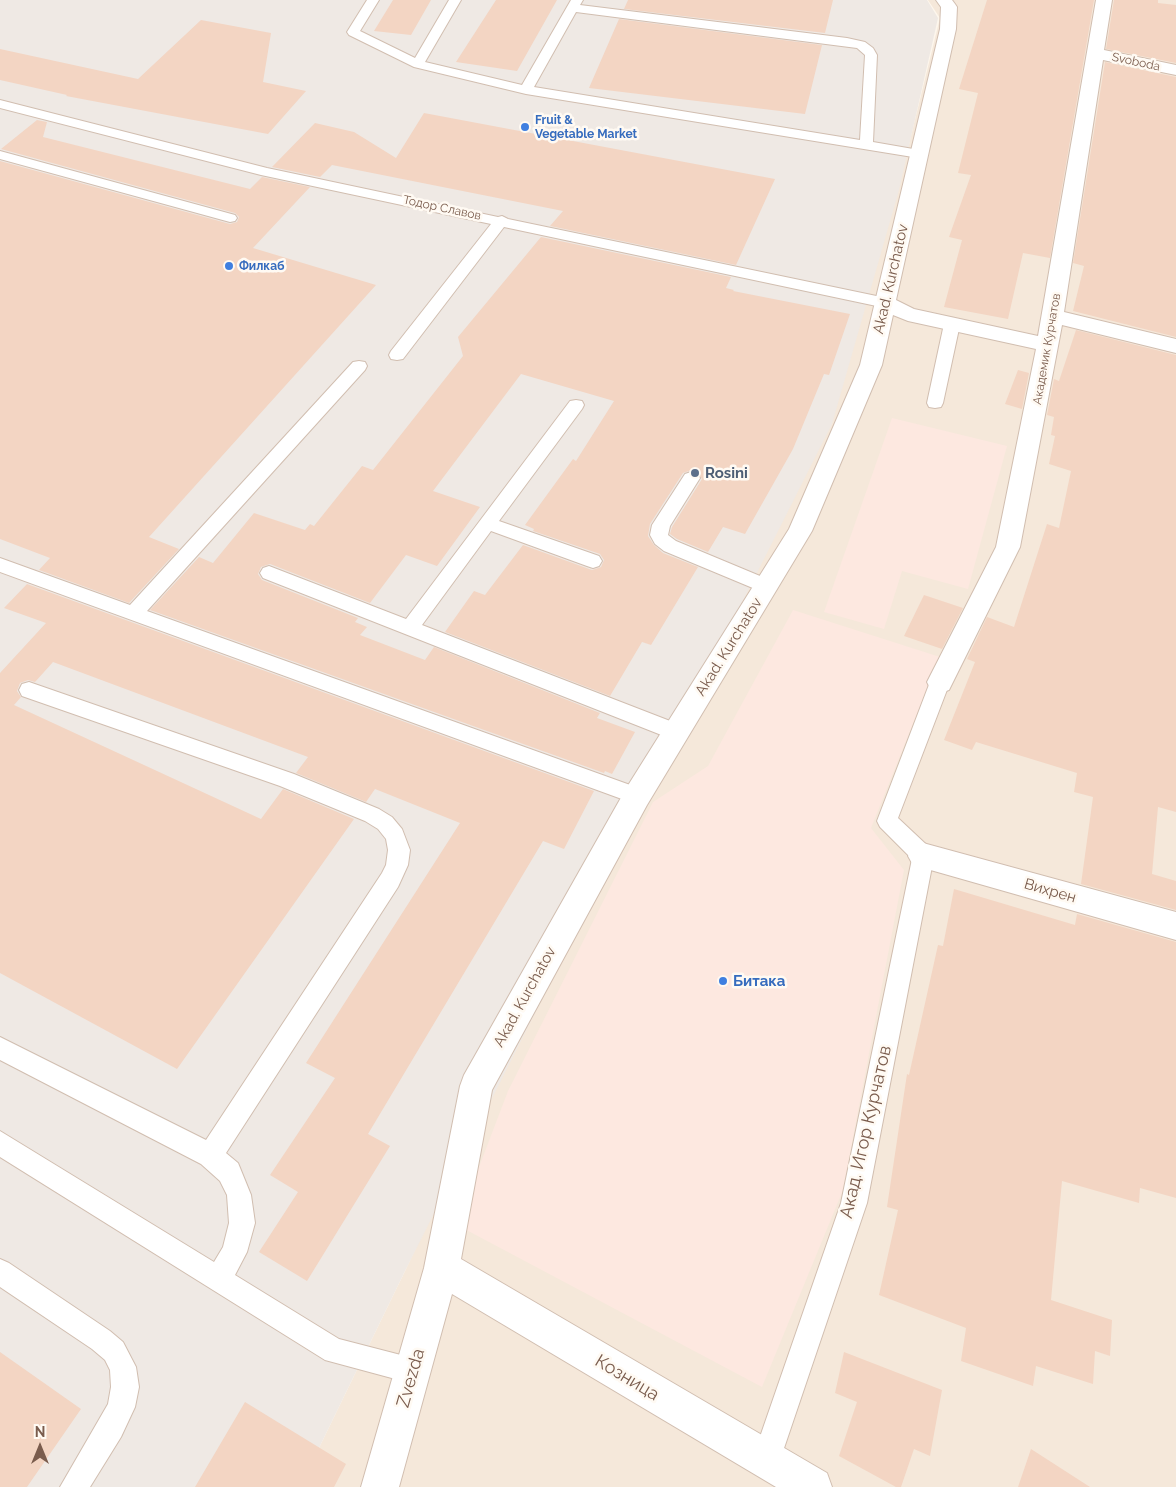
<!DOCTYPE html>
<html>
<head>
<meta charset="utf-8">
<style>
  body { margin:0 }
  #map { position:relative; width:1176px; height:1487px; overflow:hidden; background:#fdf6ec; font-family:Raleway,sans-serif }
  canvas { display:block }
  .north { position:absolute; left:15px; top:1422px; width:50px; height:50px; -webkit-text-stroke:4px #fffaf3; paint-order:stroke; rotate:0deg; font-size:14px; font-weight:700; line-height:20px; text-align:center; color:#7a5c4d }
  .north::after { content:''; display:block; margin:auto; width:18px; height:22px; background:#7a5c4d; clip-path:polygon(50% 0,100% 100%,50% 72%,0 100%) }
</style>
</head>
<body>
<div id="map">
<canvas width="1176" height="1487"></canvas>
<div class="north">N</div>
</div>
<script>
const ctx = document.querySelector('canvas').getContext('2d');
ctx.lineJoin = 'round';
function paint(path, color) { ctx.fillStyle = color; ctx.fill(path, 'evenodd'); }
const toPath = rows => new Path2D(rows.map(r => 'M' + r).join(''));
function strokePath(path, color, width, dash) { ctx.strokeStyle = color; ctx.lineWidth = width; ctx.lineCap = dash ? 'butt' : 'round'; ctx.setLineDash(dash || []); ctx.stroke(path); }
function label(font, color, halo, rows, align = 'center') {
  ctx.font = font + ' Raleway,sans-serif'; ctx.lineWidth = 5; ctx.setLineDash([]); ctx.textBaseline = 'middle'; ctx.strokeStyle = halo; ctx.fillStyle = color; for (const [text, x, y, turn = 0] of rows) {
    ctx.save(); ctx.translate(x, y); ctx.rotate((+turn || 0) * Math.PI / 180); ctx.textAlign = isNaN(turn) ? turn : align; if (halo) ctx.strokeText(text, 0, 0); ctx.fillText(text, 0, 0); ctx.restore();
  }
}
const residential = toPath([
  [928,0,1176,0,1176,1487,300,1487,406,1269,898,189,940,18]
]);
const commercial = toPath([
  [892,418,1007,446,968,589,902,571,884,629,824,612],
  [793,610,940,657,871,828,904,870,843,1190,762,1387,457,1225,508,1091,653,802,708,766]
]);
const industrial = toPath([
  [0,0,927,0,938,18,899,190,832,424,406,1269,300,1487,0,1487]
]);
const building = toPath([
  [393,0,431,0,411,35,374,31],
  [496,0,557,0,517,71,456,62],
  [628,0,833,0,825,33,624,9],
  [987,0,1094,0,1050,258,1023,253,1008,319,944,307,962,240,949,237,971,175,958,173,978,93,959,89],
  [1114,0,1158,0,1158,3,1176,5,1176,63,1106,49],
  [619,19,822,45,805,114,589,88],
  [201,20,271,33,263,82,306,91,268,134,66,96,67,95,0,80,0,49,138,79],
  [1105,62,1176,77,1176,337,1073,311,1084,266,1073,263],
  [424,113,775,179,736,265,550,226,563,211,332,165,320,177,272,167,315,123,354,132,396,158],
  [37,120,47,122,43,137,250,189,262,177,310,187,253,248,376,285,149,537,179,549,129,603,39,570,50,558,0,539,0,161,230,224,237,222,239,217,235,213,1,149],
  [541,237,731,277,726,288,734,290,733,291,850,314,829,375,824,374,793,449,745,534,723,527,708,552,677,539,670,534,672,527,702,479,698,473,692,470,683,473,650,524,648,536,654,545,663,553,698,567,651,645,642,642,610,696,445,632,474,591,485,595,523,545,592,570,601,567,604,560,600,554,533,531,534,529,525,525,573,459,576,461,614,401,521,374,433,491,480,507,437,566,406,555,370,603,270,564,261,567,258,574,262,580,358,618,355,622,367,627,360,635,425,660,434,647,600,713,597,718,635,732,612,774,605,771,604,773,150,610,199,557,213,563,254,513,305,530,310,524,314,526,362,466,373,470,463,356,458,337],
  [1076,330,1176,355,1176,812,1158,807,1152,874,1176,881,1176,910,1081,884,1093,797,1074,792,1077,773,976,742,972,750,944,740,975,662,967,659,987,617,1014,627,1047,524,1059,528,1071,471,1049,464,1055,436,1051,435,1054,417,1047,415,1054,379,1059,381],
  [1018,370,1029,373,1022,409,1005,404],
  [27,584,594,791,564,849,543,841,368,1134,390,1146,307,1281,259,1252,298,1192,270,1175,335,1078,306,1063,460,823,375,789,366,802,296,773,308,757,53,662,35,682,28,680,20,683,17,691,21,697,14,705,261,819,283,789,354,819,177,1069,0,973,0,673,46,623,4,608],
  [924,595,963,608,942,649,904,636],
  [954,889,1075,925,1077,914,1176,942,1176,1198,1140,1188,1139,1203,1062,1181,1051,1300,1112,1320,1110,1356,1095,1351,1093,1384,1036,1366,1033,1386,961,1361,966,1328,879,1295,898,1210,887,1207,907,1074,909,1075,938,945,943,946],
  [0,1352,81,1409,27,1487,0,1487],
  [844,1352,942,1390,930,1456,914,1449,901,1487,896,1487,839,1456,857,1402,835,1393],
  [245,1402,346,1464,334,1487,195,1487],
  [1031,1449,1090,1487,1018,1487]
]);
const service = toPath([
  [367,0,379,0,360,31,415,58,449,0,461,0,425,62,522,85,571,0,583,0,580,5,847,38,865,42,873,48,877,55,873,142,919,150,926,154,919,158,526,94,414,67,349,35,347,32,367,0],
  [576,12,857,48,865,55,860,140,534,87,576,12],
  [0,100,267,168,498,217,502,216,508,219,886,298,891,300,894,303,891,306,886,308,504,227,403,359,397,360,391,359,389,355,391,351,491,224,261,175,0,108,0,100],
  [0,151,235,215,237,218,235,221,230,222,0,159,0,151],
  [952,319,957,321,960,324,943,403,941,407,935,408,929,407,927,403,944,324,947,321,952,319],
  [359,361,365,362,367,366,365,370,147,611,644,790,647,796,644,802,637,805,630,802,0,572,0,558,130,605,353,362,359,361],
  [576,400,582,401,584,405,582,409,499,521,599,556,602,561,599,566,593,568,587,566,491,531,422,625,683,726,686,732,683,738,676,740,669,738,263,578,260,573,263,568,269,566,406,619,570,401,576,400],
  [691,472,697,474,700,478,670,526,668,535,676,541,772,581,775,586,772,591,766,593,760,591,664,551,655,544,650,535,652,525,685,474,691,472],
  [940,674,947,677,950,682,898,818,931,849,934,856,867,1203,780,1460,776,1470,766,1474,756,1470,752,1460,841,1203,912,859,880,827,877,821,930,682,933,677,940,674],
  [29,682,294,774,379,809,392,817,402,829,410,850,408,865,398,887,226,1153,238,1163,251,1195,255,1223,247,1252,235,1275,339,1339,424,1361,427,1371,424,1381,414,1384,325,1360,0,1157,0,1131,214,1262,223,1247,229,1223,227,1195,220,1181,201,1164,0,1060,0,1037,206,1140,382,873,386,865,388,850,386,839,378,829,365,821,280,786,22,696,19,690,22,684,29,682],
  [0,1259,9,1263,110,1331,123,1342,136,1367,139,1387,135,1407,121,1437,90,1487,60,1487,108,1404,111,1387,110,1370,105,1360,92,1349,0,1287,0,1259]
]);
const minor = toPath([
  [936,0,952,0,955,4,957,7,956,29,896,300,914,309,1038,336,1096,0,1112,0,1104,50,1176,65,1176,75,1103,60,1064,312,1176,339,1176,353,1062,325,1020,547,949,690,940,693,931,690,927,682,996,547,1036,349,908,321,893,315,882,365,812,531,647,805,492,1090,461,1259,827,1473,832,1487,776,1487,452,1294,399,1487,361,1487,424,1268,460,1086,464,1075,627,787,789,529,860,365,940,29,941,7,936,0],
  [923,843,1176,912,1176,940,913,865,908,856,913,847,923,843]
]);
const markers = [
  [525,127,5,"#3f7fe0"],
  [229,266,5,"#3f7fe0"],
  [695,473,5,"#5c6f8a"],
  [723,981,5,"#3f7fe0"]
];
const farStreetnames = [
  ["Svoboda",1136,62,12],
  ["Тодор Славов",442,208,12],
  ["Академик Курчатов",1047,349,-80]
];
const farShopnames = [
  ["Fruit &",535,120],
  ["Vegetable Market",535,134],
  ["Филкаб",239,266]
];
const streetNames = [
  ["Akad. Kurchatov",891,279,-77],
  ["Akad. Kurchatov",729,647,-58],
  ["Вихрен",1050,891,16],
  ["Akad. Kurchatov",525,997,-61]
];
const serviceNames = [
  ["Rosini",705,473]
];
const shopNames = [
  ["Битака",733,981]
];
const nearStreetnames = [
  ["Акад. Игор Курчатов",866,1132,-77],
  ["Zvezda",411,1378,-74],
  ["Козница",627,1378,31]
];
paint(residential, '#f5e8da');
paint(commercial, '#fde8e0');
paint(industrial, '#efe9e4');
paint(building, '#f3d5c3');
strokePath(service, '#d1beb0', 2);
strokePath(minor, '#d1beb0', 2);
paint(service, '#fff');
paint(minor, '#fff');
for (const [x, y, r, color] of markers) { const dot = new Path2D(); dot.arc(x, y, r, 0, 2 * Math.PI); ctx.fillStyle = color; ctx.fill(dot); strokePath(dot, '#fffaf3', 2); }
label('12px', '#7a5c4d', '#fffaf3', farStreetnames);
label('bold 12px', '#366cbe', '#fffaf3', farShopnames, 'left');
label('15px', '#7a5c4d', '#fffaf3', streetNames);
label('bold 15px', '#4e5e75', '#fffaf3', serviceNames, 'left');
label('bold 15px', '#366cbe', '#fffaf3', shopNames, 'left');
label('18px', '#7a5c4d', '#fffaf3', nearStreetnames);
</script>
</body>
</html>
